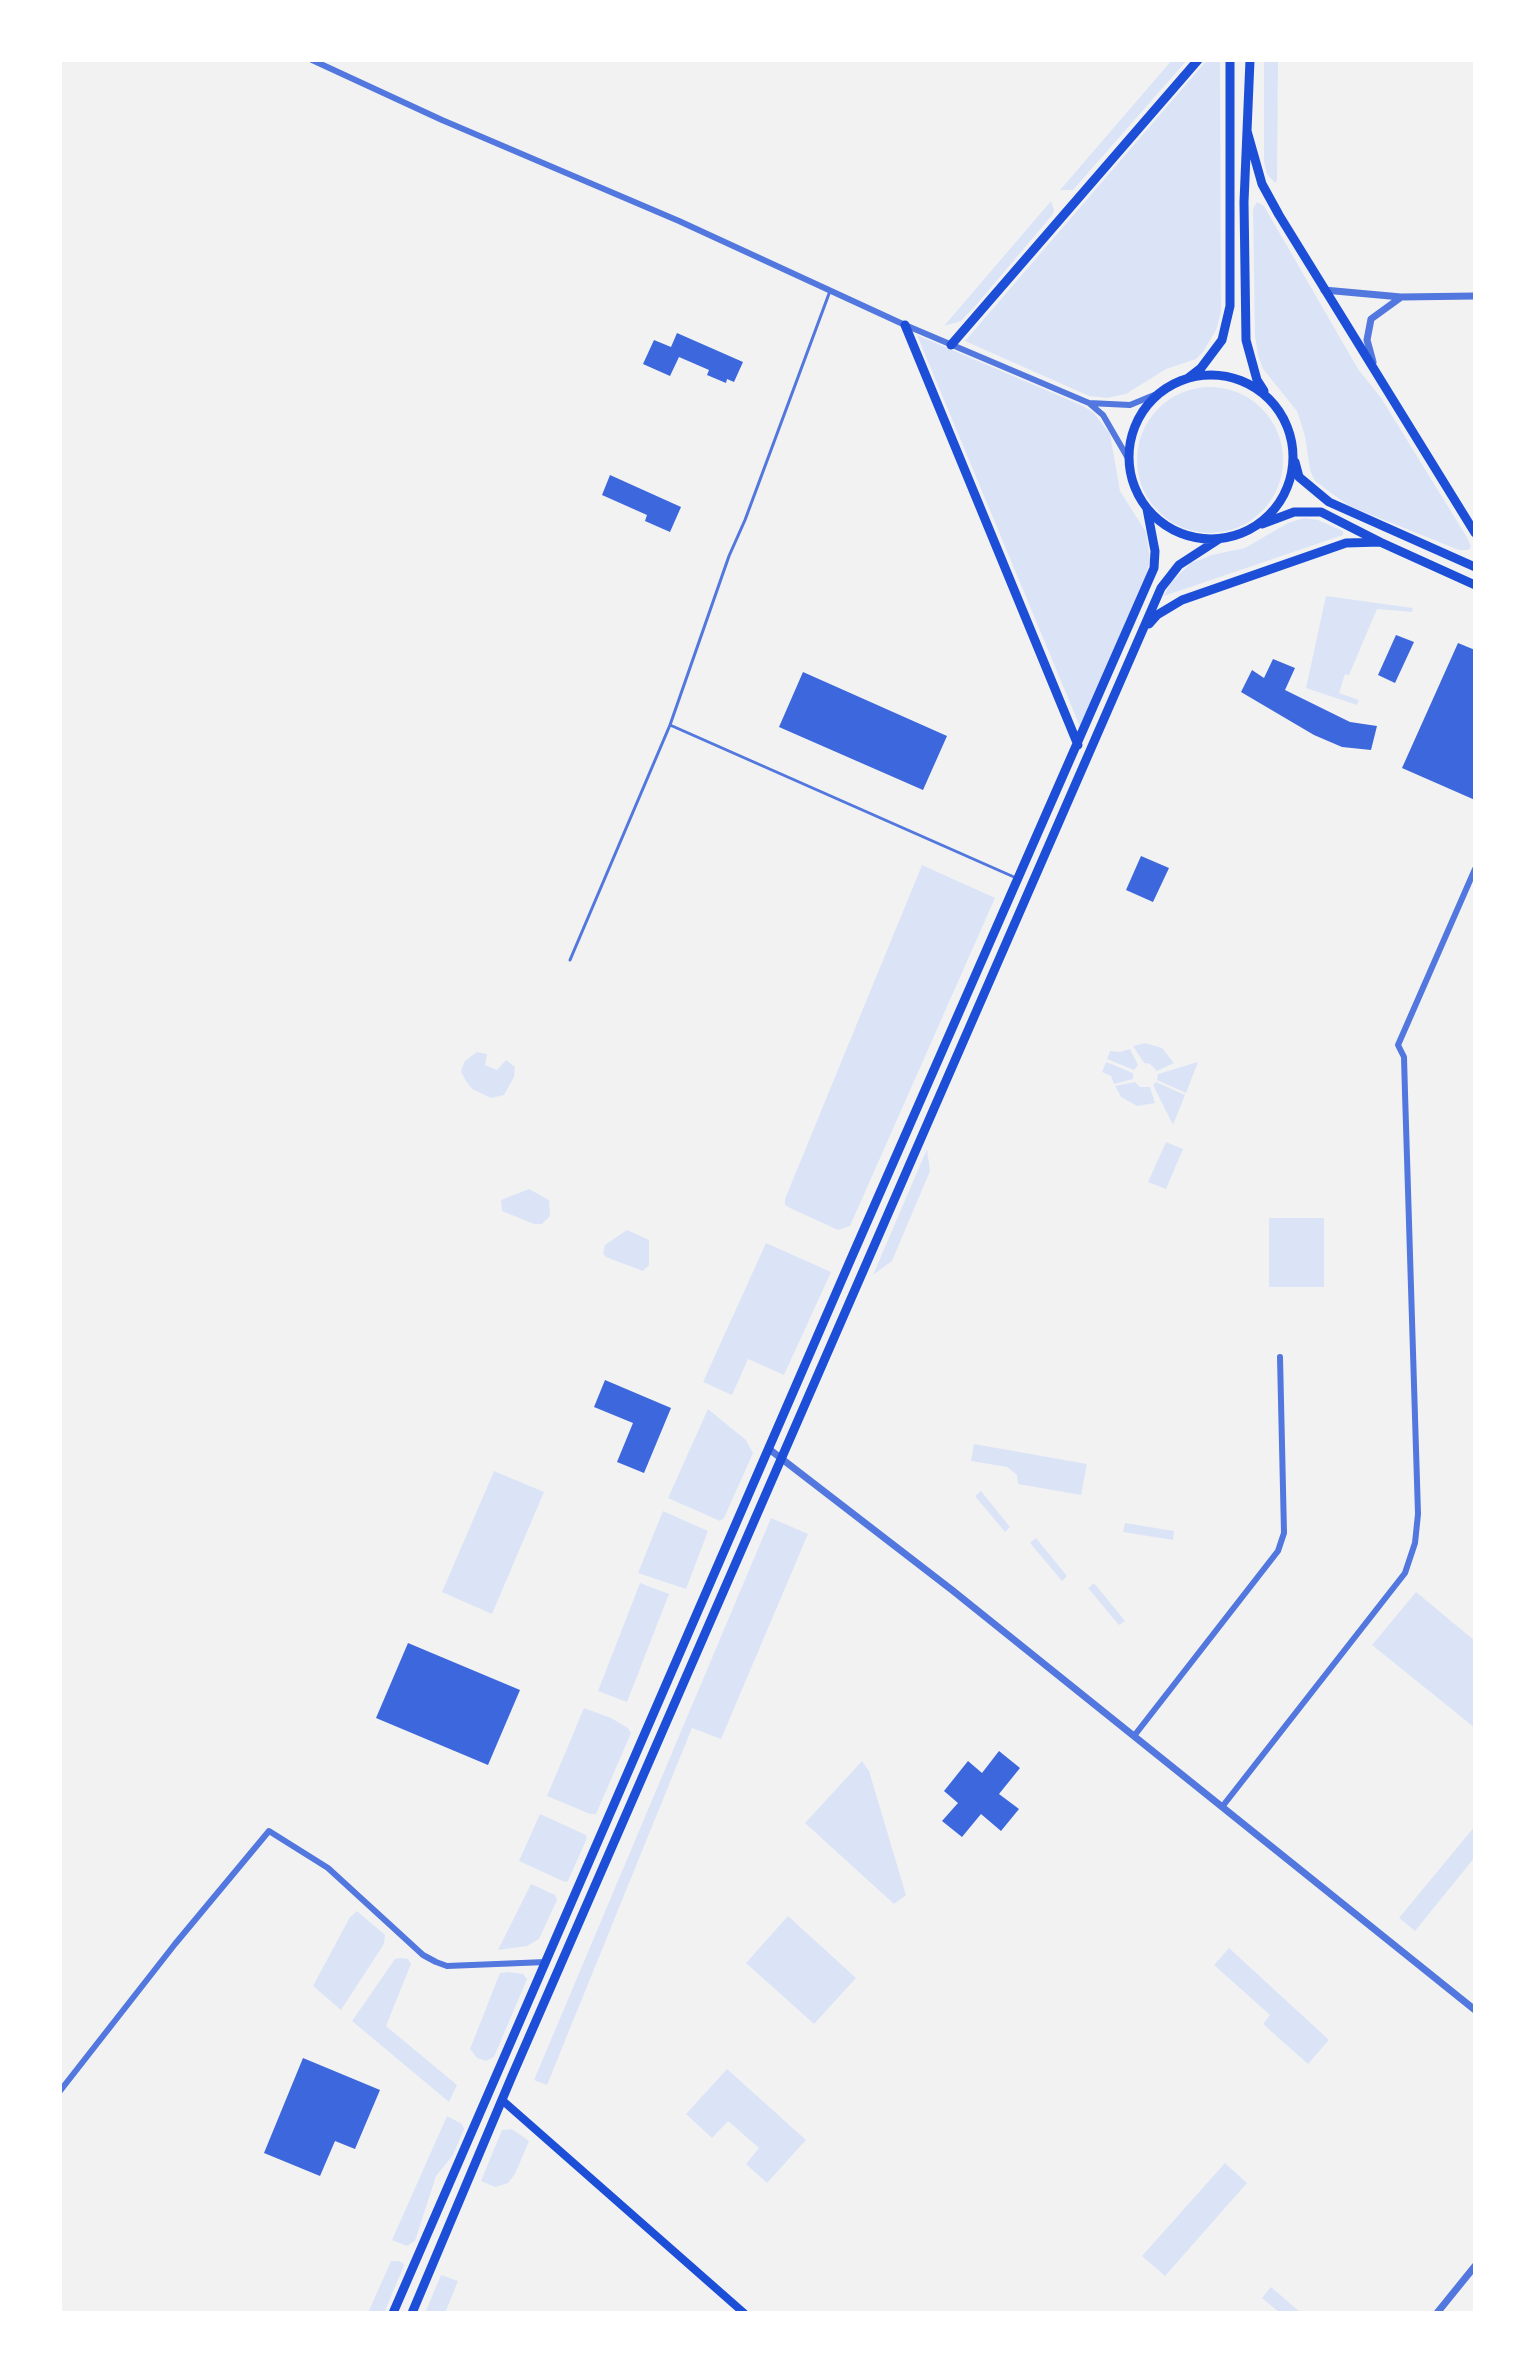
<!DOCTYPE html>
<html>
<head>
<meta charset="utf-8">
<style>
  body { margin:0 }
  #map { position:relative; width:1535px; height:2373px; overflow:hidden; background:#f2f2f2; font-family:Georgia,serif }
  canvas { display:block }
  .frame { position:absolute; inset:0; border:62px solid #fff; pointer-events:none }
</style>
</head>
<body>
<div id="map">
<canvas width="1535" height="2373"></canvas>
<div class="frame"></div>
</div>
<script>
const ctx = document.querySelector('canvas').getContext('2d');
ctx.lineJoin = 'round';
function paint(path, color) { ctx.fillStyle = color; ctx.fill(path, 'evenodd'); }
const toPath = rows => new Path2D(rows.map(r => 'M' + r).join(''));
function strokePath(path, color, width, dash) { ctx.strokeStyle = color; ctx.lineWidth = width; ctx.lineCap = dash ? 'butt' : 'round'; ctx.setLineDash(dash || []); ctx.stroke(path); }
const green = toPath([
  [1172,60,1187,60,1073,190,1060,190],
  [1207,60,1220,60,1221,312,1216,330,1203,352,1196,359,1166,369,1126,394,1107,398,1089,396,965,341],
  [1264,60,1278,60,1277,181,1275,183,1267,174,1264,162],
  [1051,201,1054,210,1053,214,977,304,961,321,944,326],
  [1257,202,1264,206,1358,369,1381,398,1468,539,1471,547,1468,550,1459,550,1349,506,1315,481,1310,470,1305,436,1297,411,1263,369,1258,355,1255,336,1253,209],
  [917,335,1081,405,1093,412,1110,434,1120,491,1146,532,1150,560,1146,576,1081,729],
  '1137 460a73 73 0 1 1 146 0a73 73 0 1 1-146 0Z',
  [1304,518,1318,520,1343,531,1343,535,1164,596,1170,583,1191,563,1212,555,1245,548,1288,523],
  [1326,596,1413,608,1412,612,1377,609,1349,675,1345,674,1339,693,1359,700,1357,705,1306,688],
  [922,865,995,898,850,1226,838,1230,790,1208,785,1205,785,1199],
  [1145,1043,1162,1048,1174,1063,1157,1071,1150,1064,1144,1063,1133,1046],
  [1130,1049,1138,1065,1134,1070,1107,1059,1110,1051,1120,1052],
  [477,1052,487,1054,485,1065,497,1070,506,1060,515,1067,514,1077,504,1095,491,1098,472,1089,466,1081,461,1072,462,1068,465,1061],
  [1106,1062,1133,1073,1133,1079,1114,1084,1111,1076,1102,1072],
  [1198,1062,1186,1093,1157,1080,1158,1074],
  [1135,1082,1140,1087,1150,1087,1155,1103,1137,1106,1121,1097,1115,1086],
  [1156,1082,1185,1095,1173,1125,1153,1085],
  [1166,1142,1183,1149,1166,1189,1148,1182],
  [927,1149,930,1171,892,1261,873,1275],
  [529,1189,549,1200,550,1216,542,1224,534,1224,502,1211,501,1200],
  [1269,1218,1324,1218,1324,1287,1269,1287],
  [627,1230,649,1240,649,1265,643,1271,606,1257,603,1254,605,1245],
  [766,1243,831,1272,784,1375,748,1359,732,1395,703,1382],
  [708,1409,746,1440,753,1453,724,1518,720,1521,668,1498],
  [974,1444,1087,1464,1081,1495,1018,1484,1017,1475,1007,1467,971,1461],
  [494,1471,544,1492,492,1614,442,1592],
  [981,1491,1010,1527,1005,1532,975,1496],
  [663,1511,708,1531,686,1589,638,1573],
  [771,1518,808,1534,721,1739,692,1728,547,2085,534,2080],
  [1125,1523,1174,1531,1173,1540,1123,1532],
  [1036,1538,1067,1576,1062,1581,1030,1543],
  [640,1583,669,1594,627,1702,598,1691],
  [1094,1583,1125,1621,1119,1625,1088,1588],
  [1416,1592,1475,1641,1475,1728,1372,1645],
  [584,1708,611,1718,628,1728,631,1733,596,1814,590,1814,547,1796],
  [862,1761,869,1771,906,1895,894,1904,805,1823],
  [540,1814,586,1835,587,1838,568,1881,565,1882,519,1861],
  [1475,1826,1475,1857,1415,1931,1399,1918],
  [531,1884,555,1895,557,1900,539,1939,527,1946,498,1950],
  [357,1911,385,1935,384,1944,341,2010,313,1986,350,1917],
  [788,1916,856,1978,814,2024,746,1963],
  [1229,1948,1329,2040,1308,2064,1263,2024,1270,2015,1214,1965],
  [401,1958,408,1959,411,1964,386,2026,457,2085,449,2102,352,2021,395,1959],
  [508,1972,523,1974,527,1979,494,2057,486,2061,477,2058,470,2049,500,1973],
  [727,2069,806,2140,767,2183,746,2164,759,2148,728,2121,712,2138,686,2114],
  [447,2116,462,2124,464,2129,453,2155,436,2176,415,2241,407,2246,392,2240],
  [512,2129,529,2141,515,2174,508,2183,495,2187,481,2181,502,2130],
  [1225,2163,1247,2183,1165,2276,1142,2256],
  [391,2261,399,2261,404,2264,403,2268,384,2313,368,2313],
  [441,2275,458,2281,445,2313,425,2313],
  [1271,2287,1301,2313,1280,2313,1262,2298]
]);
const building = toPath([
  [677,333,743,362,734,382,727,379,726,383,707,375,709,370,679,357,670,376,643,364,654,340,671,347],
  [610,475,681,507,670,532,645,521,647,515,602,495],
  [1396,635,1414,642,1395,683,1378,675],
  [1458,643,1475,650,1475,800,1402,768],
  [1273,659,1295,668,1285,690,1350,722,1377,726,1371,750,1342,747,1314,735,1241,692,1252,670,1264,678],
  [803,672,947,736,923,790,779,727],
  [1141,856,1169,868,1153,902,1126,890],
  [605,1380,671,1408,644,1473,617,1462,633,1423,594,1407],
  [408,1643,520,1690,488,1765,376,1718],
  [999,1751,1020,1768,999,1794,1019,1809,1001,1831,981,1814,962,1837,942,1821,958,1803,944,1791,968,1761,982,1773],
  [303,2058,380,2090,355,2149,335,2141,320,2176,264,2153]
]);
const service = toPath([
  [670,725,1014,877],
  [570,960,670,725,729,556,745,520,830,291]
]);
const minor = toPath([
  [312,60,442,120,679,221,905,325,1089,403,1103,415,1129,460],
  [1089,403,1130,405,1159,393],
  [1134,1736,1278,1551,1284,1533,1280,1357],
  [1222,1807,1405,1573,1415,1543,1418,1514,1405,1093,1404,1057,1398,1045,1475,869],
  [60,2091,175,1944,269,1831,328,1868,423,1955,436,1962,447,1966,546,1962]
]);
const tertiary = toPath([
  [1324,290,1401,297,1475,296],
  [1373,362,1367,340,1371,319,1400,298],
  [769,1449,952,1590,1475,2010],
  [1437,2313,1475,2266]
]);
const secondary = toPath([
  [502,2100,744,2313]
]);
const primary = toPath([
  [1250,60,1244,202,1246,340,1257,380,1264,391],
  [1247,131,1262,184,1279,215,1475,533],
  [905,325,1078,745],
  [951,345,1198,60],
  '1129 457a82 82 0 1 1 164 0a82 82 0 1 1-164 0Z',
  [1188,378,1201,368,1222,340,1230,306,1230,60],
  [1295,462,1299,477,1329,502,1475,567],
  [1262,524,1294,512,1321,512,1380,542,1475,585],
  [1149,624,1157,615,1182,600,1346,543,1380,542],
  [393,2313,850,1261,1147,584,1154,568,1155,551,1147,509],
  [412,2313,512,2076,1161,588,1179,565,1219,539]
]);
paint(green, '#dbe4f7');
paint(building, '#3d67dc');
strokePath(service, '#5277de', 3);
strokePath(minor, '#5277de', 6);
strokePath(tertiary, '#5277de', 7);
strokePath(secondary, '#1d4ed8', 8);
strokePath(primary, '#1d4ed8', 9);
</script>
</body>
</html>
